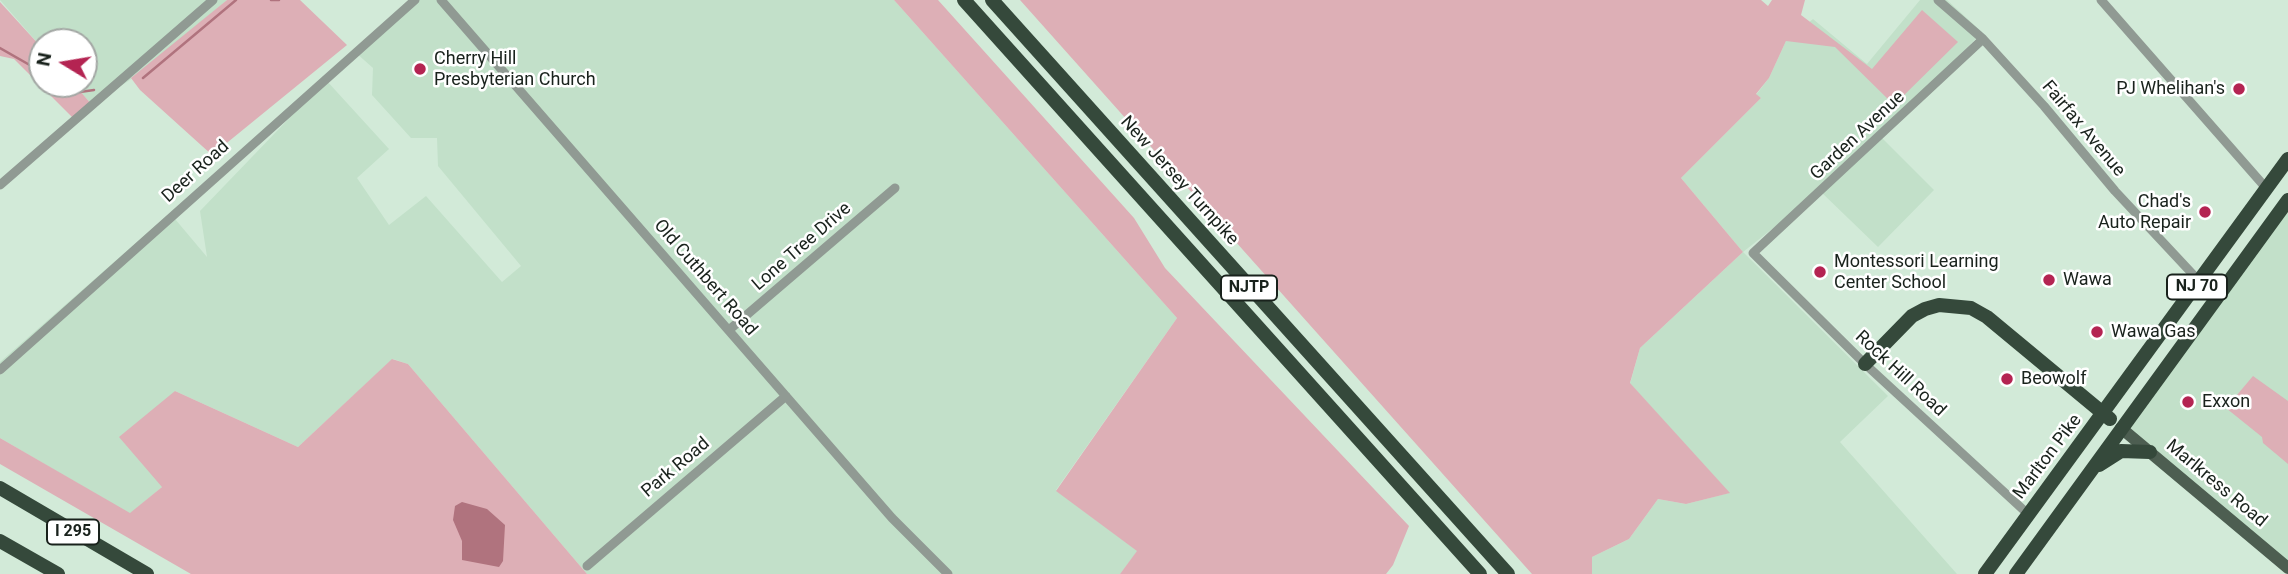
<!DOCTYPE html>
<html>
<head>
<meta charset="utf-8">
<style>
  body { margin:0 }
  #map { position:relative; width:2288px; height:574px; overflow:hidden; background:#d2ead8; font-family:Roboto,sans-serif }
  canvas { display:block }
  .north { position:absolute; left:28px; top:28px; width:70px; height:70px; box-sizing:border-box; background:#fff; border:2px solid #a3a7a4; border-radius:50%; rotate:281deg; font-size:19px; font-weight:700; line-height:28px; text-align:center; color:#19221c }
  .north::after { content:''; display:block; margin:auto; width:24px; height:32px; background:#b42452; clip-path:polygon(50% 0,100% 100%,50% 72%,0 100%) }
</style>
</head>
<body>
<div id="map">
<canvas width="2288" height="574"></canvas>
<div class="north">N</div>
</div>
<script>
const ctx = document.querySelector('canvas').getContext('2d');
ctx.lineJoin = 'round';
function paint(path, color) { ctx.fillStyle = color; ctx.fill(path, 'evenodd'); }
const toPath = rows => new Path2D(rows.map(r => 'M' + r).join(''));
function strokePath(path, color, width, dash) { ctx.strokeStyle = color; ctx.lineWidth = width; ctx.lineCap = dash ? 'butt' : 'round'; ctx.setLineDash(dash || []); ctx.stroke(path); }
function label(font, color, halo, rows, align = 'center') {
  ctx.font = font + ' Roboto,sans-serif'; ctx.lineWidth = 5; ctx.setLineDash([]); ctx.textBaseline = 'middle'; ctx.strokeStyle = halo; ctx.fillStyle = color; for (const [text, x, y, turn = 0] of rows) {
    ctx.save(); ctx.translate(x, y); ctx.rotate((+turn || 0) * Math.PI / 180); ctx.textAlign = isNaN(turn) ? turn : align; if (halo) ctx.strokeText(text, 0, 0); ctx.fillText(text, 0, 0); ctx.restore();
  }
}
const built = toPath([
  [0,0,227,0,142,72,92,105,74,84,84,84,84,42,42,42,42,48],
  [416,0,894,0,1177,318,1056,490,1138,551,1120,574,587,574,408,364,393,359,298,447,175,391,162,487,130,514,0,438,0,362,170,213,207,257,200,211,326,80,389,149,357,178,389,225,426,196,502,282,521,266,438,166,437,138,411,138,372,95,373,68,355,52],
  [1920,0,1947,0,1982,32,1881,137,1934,190,1878,247,1820,191,1743,252,1888,396,1840,442,1957,574,1592,574,1592,557,1629,539,1658,499,1686,504,1729,493,1630,384,1640,348,1743,252,1681,178,1761,98,1756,95,1769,78,1786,41,1813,19,1867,64],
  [2288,200,2288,568,2121,428]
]);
const green = toPath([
  [227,0,300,0,347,45,212,155,140,90,131,78],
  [894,0,938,0,1134,218,1165,268,1409,526,1393,565,1386,574,1120,574,1137,551,1056,491,1177,318],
  [1020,0,1761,0,1768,6,1772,0,1805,0,1801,15,1872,69,1922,10,1958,42,1894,105,1835,47,1786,41,1769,78,1756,94,1761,98,1681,178,1743,252,1640,348,1630,383,1730,493,1686,504,1658,499,1629,539,1592,557,1592,574,1532,574],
  [0,2,42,48,42,84,74,84,92,105,76,121,14,59,0,56],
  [392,359,408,364,587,574,191,574,0,464,0,438,130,513,162,487,119,437,175,391,298,447],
  [2253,376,2288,401,2288,464,2263,443,2262,437,2226,408]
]);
const water = toPath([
  [462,502,487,509,505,525,503,561,499,567,462,560,462,541,453,520,455,506]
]);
const stream = toPath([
  [271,0,279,0],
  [0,48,42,72],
  [143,78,236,0],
  [55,84,80,92,94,90]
]);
const minor = toPath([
  [441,0,892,518,948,574],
  [1938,0,1983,39,2044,106,2115,191,2200,282],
  [2101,0,2266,188],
  [1983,39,1753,253,1865,364,2029,515],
  [0,185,213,0],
  [729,330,895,188],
  [0,370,415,0],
  [587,566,786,396]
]);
const major = toPath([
  [2121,428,2288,568]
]);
const highway = toPath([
  [964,0,1480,574],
  [992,0,1508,574],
  [1865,364,1912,316,1925,309,1939,305,1971,308,1987,317,2110,419],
  [2099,465,2121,451,2150,452],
  [0,488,147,574],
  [0,541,58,574],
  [1985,574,2288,159],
  [2016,574,2288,200]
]);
const markers = [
  [420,69,7,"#b42452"],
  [2239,89,7,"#b42452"],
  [2205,212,7,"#b42452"],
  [1820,272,7,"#b42452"],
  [2049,280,7,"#b42452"],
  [2097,332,7,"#b42452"],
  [2007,379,7,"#b42452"],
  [2188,402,7,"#b42452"]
];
const shields = [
  [2197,287,60],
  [1249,288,56],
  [73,532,52]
];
const shieldNames = [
  ["NJ 70",2197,287],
  ["NJTP",1249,288],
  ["I 295",73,532]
];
const poiNames = [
  ["Cherry Hill",434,59],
  ["Presbyterian Church",434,80],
  ["PJ Whelihan's",2225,89,"right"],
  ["Chad's",2191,202,"right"],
  ["Auto Repair",2191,223,"right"],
  ["Montessori Learning",1834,262],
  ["Center School",1834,283],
  ["Wawa",2063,280],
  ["Wawa Gas",2111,332],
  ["Beowolf",2021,379],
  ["Exxon",2202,402]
];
const streetNames = [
  ["Fairfax Avenue",2083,129,50],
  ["Garden Avenue",1858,136,-43],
  ["Deer Road",196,172,-42],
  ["New Jersey Turnpike",1179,181,48],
  ["Lone Tree Drive",802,247,-41],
  ["Old Cuthbert Road",705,278,49],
  ["Rock Hill Road",1900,374,43],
  ["Marlton Pike",2048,457,-53],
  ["Park Road",676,468,-40],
  ["Marlkress Road",2216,484,40]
];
paint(built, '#c2e0c9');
paint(green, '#ddafb6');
paint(water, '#b0737e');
strokePath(stream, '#b0737e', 2.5);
strokePath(minor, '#909a93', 9);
strokePath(major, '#4d5e51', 12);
strokePath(highway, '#35493b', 14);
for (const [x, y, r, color] of markers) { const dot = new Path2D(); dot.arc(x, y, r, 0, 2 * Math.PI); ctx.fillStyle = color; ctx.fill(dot); strokePath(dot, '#fff', 2.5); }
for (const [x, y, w] of shields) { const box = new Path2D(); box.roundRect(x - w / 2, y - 12.5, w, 25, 5); ctx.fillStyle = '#fff'; ctx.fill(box); strokePath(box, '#19221c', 2); }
label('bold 16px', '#19221c', null, shieldNames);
label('18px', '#19221c', '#fff', poiNames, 'left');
label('18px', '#19221c', '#fff', streetNames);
</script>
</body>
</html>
